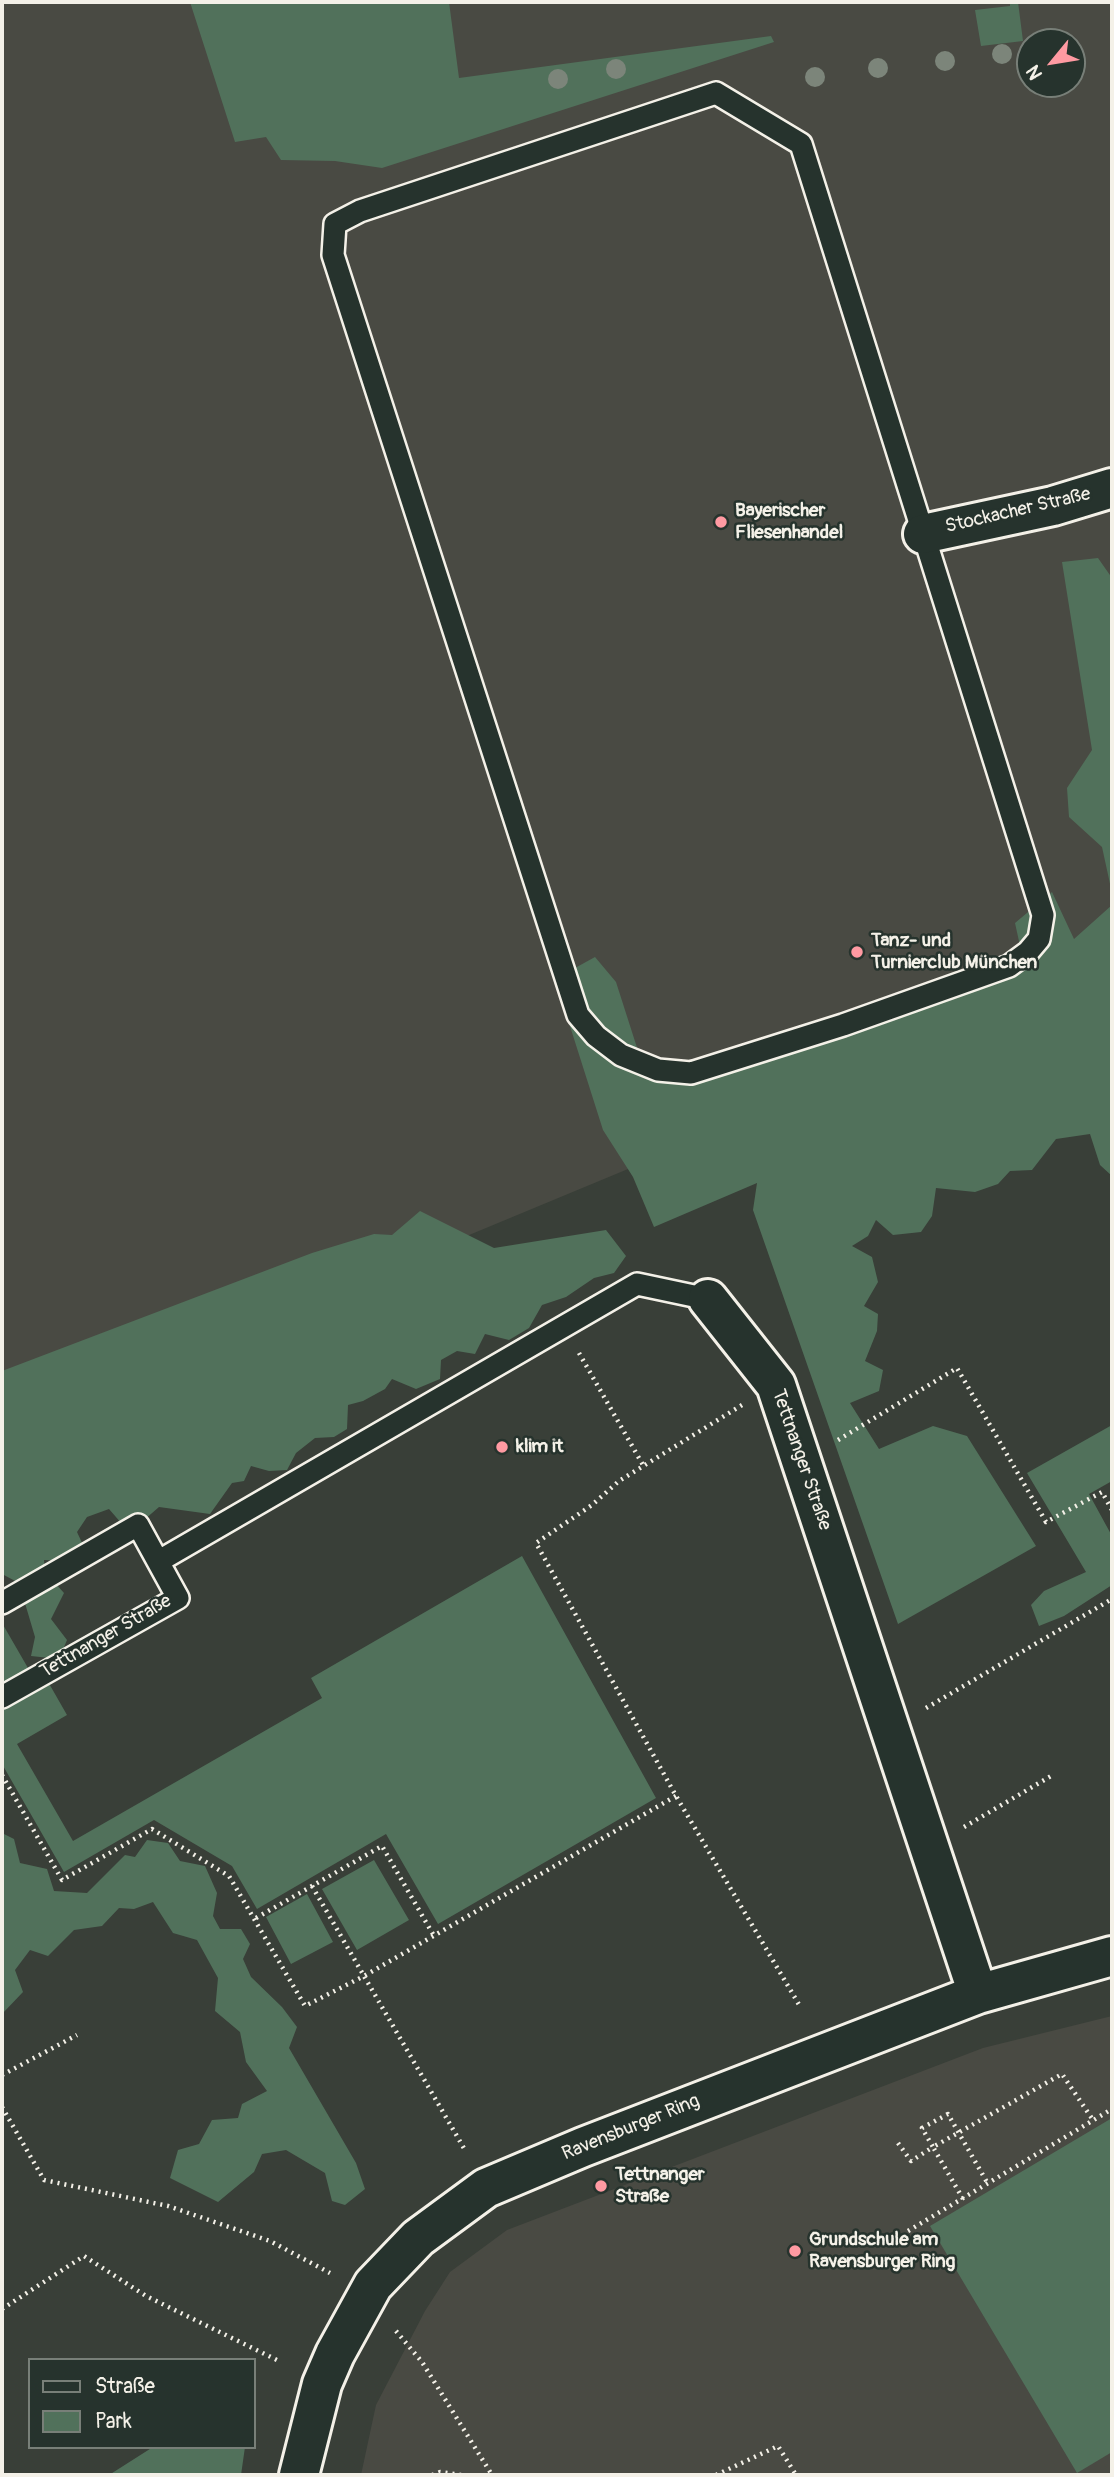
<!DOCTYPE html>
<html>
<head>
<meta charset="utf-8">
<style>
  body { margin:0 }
  #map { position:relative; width:1114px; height:2477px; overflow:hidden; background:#393f38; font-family:Pangolin,sans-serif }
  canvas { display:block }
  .frame { position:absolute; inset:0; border:4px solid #f4f1e8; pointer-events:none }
  .legend { position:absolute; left:28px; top:2358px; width:228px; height:91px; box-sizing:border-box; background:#26332d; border:2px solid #787f78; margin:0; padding:9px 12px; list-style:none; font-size:21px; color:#f4f1e8 }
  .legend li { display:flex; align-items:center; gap:14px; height:35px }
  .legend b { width:35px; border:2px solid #787f78 }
  .north { position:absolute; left:1016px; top:28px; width:70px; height:70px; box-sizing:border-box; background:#26332d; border:2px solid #787f78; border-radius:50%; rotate:240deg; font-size:19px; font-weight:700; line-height:28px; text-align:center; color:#f4f1e8 }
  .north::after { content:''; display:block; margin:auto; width:24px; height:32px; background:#ff9aa2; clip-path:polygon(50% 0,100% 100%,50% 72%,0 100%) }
</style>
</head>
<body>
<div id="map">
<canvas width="1114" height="2477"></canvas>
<div class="frame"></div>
<ul class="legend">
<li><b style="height:9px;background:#26332d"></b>Straße</li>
<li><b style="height:19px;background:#51715b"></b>Park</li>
</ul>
<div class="north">N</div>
</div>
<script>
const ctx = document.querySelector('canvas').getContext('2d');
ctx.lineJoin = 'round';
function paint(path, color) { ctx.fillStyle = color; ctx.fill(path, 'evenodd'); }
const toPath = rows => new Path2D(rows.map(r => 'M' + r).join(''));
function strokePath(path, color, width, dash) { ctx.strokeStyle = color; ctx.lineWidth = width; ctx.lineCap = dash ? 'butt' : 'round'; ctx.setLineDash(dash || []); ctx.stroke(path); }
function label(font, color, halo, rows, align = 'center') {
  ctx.font = font + ' Pangolin,sans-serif'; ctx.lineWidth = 5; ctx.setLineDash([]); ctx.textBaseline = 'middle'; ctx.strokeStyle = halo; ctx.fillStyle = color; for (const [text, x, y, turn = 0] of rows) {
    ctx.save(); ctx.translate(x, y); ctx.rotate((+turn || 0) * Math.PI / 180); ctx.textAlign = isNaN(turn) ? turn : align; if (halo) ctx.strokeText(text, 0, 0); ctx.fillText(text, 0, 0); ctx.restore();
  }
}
const built = toPath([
  [2,2,1112,2,1112,968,2,1429],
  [1030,42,1072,42,1072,84,1030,84],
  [1112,2016,1112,2475,361,2475,376,2405,425,2311,450,2272,507,2230,983,2048]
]);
const green = toPath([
  [190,2,449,2,459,78,771,36,774,42,382,168,335,161,281,160,266,137,235,142],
  [1010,2,1018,2,1023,41,981,46,975,10,1010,6],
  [1098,558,1112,578,1112,893,1102,847,1069,817,1067,788,1092,750,1062,562],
  [1052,892,1074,939,1112,905,1112,1176,1100,1165,1090,1134,1056,1139,1032,1170,1010,1171,998,1184,975,1192,936,1188,932,1216,921,1232,893,1235,876,1220,868,1236,852,1246,872,1257,878,1282,864,1306,878,1314,877,1331,865,1361,883,1370,879,1391,850,1403,879,1449,933,1426,967,1436,1036,1546,898,1624,753,1210,757,1183,654,1227,633,1177,603,1130,555,979,595,957,616,982,640,1057,694,1085,1024,964,1015,923],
  [420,1211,494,1248,606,1230,626,1256,614,1273,594,1278,566,1297,542,1305,529,1328,509,1340,485,1334,475,1354,457,1351,441,1360,440,1379,416,1389,392,1379,385,1389,363,1401,348,1405,347,1429,334,1437,315,1438,296,1453,287,1470,269,1471,251,1466,244,1481,232,1483,210,1514,159,1507,144,1520,122,1524,109,1509,87,1517,77,1532,84,1547,65,1561,44,1560,45,1572,64,1593,51,1619,67,1640,59,1659,31,1656,35,1637,19,1583,2,1574,2,1371,312,1253,374,1234,392,1235],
  [1112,1425,1112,1481,1089,1494,1112,1536,1112,1585,1064,1616,1039,1626,1031,1605,1044,1591,1086,1572,1027,1473],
  [522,1556,656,1798,438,1924,386,1834,257,1909,232,1866,154,1820,64,1872,2,1764,2,1707,47,1680,67,1715,17,1744,73,1841,322,1698,311,1678],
  [2,1623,28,1668,2,1684],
  [2,1833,14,1839,20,1863,47,1869,54,1891,87,1893,125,1855,135,1857,147,1840,168,1843,180,1861,205,1866,217,1893,213,1916,220,1929,241,1929,250,1944,243,1959,251,1977,282,2007,297,2027,289,2048,356,2163,365,2189,345,2205,332,2201,325,2173,286,2150,262,2154,254,2172,218,2202,170,2178,178,2150,199,2144,212,2120,238,2118,242,2104,267,2091,246,2062,240,2032,215,2011,218,1978,197,1940,173,1933,153,1902,134,1909,119,1908,102,1926,74,1930,48,1956,30,1950,15,1970,23,1992,2,2014],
  [374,1860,409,1920,357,1950,322,1889],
  [307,1894,333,1942,291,1964,266,1917],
  [1112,2118,1112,2452,1077,2473,930,2226],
  [153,2447,245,2447,241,2475,109,2475]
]);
const path = toPath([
  [579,1353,643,1465],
  [742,1405,619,1481,592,1505,536,1543,676,1796,801,2008],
  [838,1440,957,1368,1046,1522,1102,1492,1112,1510],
  [926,1708,1112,1599],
  [2,1775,62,1880,152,1829,229,1876,305,2006,364,1976,465,2150],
  [964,1827,1051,1776],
  [312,1886,364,1976,676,1796],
  [256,1918,382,1846,434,1936],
  [2,2075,77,2035],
  [2,2107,44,2180,168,2206,270,2241,330,2273],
  [898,2143,911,2161,933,2147,922,2128,948,2114,988,2184],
  [963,2199,933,2147,1062,2074,1093,2120],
  [908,2231,1112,2109],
  [2,2309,84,2256,146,2296,279,2361],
  [396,2331,422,2362,492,2475],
  [432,2475,440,2472,461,2475],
  [716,2475,778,2446,796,2475]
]);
const service = toPath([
  [716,93,801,144,1043,915,1039,939,1028,952,1009,966,843,1025,691,1073,658,1070,621,1055,596,1036,578,1015,333,255,335,224,360,211,716,93],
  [159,1561,637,1284,708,1299],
  [2,1603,138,1525,178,1598,2,1697]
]);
const minor = toPath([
  [923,534,1053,506,1112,488],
  [708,1299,776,1385,978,1994],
  [299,2475,322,2384,335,2354,373,2285,418,2238,486,2188,583,2147,978,1994,1112,1956]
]);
const trees = [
  [1002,54],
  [945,61],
  [878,68],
  [616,69],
  [815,77],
  [558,79]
];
const markers = [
  [721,522,7,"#ff9aa2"],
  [857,952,7,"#ff9aa2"],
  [502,1447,7,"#ff9aa2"],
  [601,2186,7,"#ff9aa2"],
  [795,2251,7,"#ff9aa2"]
];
const poiNames = [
  ["Bayerischer",735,511],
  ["Fliesenhandel",735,533],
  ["Tanz- und",871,941],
  ["Turnierclub München",871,963],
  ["klim it",516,1447],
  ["Tettnanger",615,2175],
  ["Straße",615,2197],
  ["Grundschule am",809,2240],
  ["Ravensburger Ring",809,2262]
];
const streetNames = [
  ["Stockacher Straße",1018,511,-13],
  ["Tettnanger Straße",801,1460,71],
  ["Tettnanger Straße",106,1637,-30],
  ["Ravensburger Ring",631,2128,-22]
];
paint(built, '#494a43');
paint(green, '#51715b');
strokePath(service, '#f4f1e8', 26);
strokePath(minor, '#f4f1e8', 44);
strokePath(path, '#f4f1e8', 4.5, [2, 5]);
strokePath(service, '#26332d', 21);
strokePath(minor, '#26332d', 38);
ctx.fillStyle = '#7c857a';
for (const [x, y] of trees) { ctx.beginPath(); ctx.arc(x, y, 10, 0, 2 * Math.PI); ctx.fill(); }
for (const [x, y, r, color] of markers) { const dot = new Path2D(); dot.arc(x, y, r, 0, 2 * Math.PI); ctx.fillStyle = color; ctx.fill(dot); strokePath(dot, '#26332d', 2.5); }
label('bold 19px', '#f4f1e8', '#26332d', poiNames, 'left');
label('19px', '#f4f1e8', '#26332d', streetNames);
</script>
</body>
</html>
